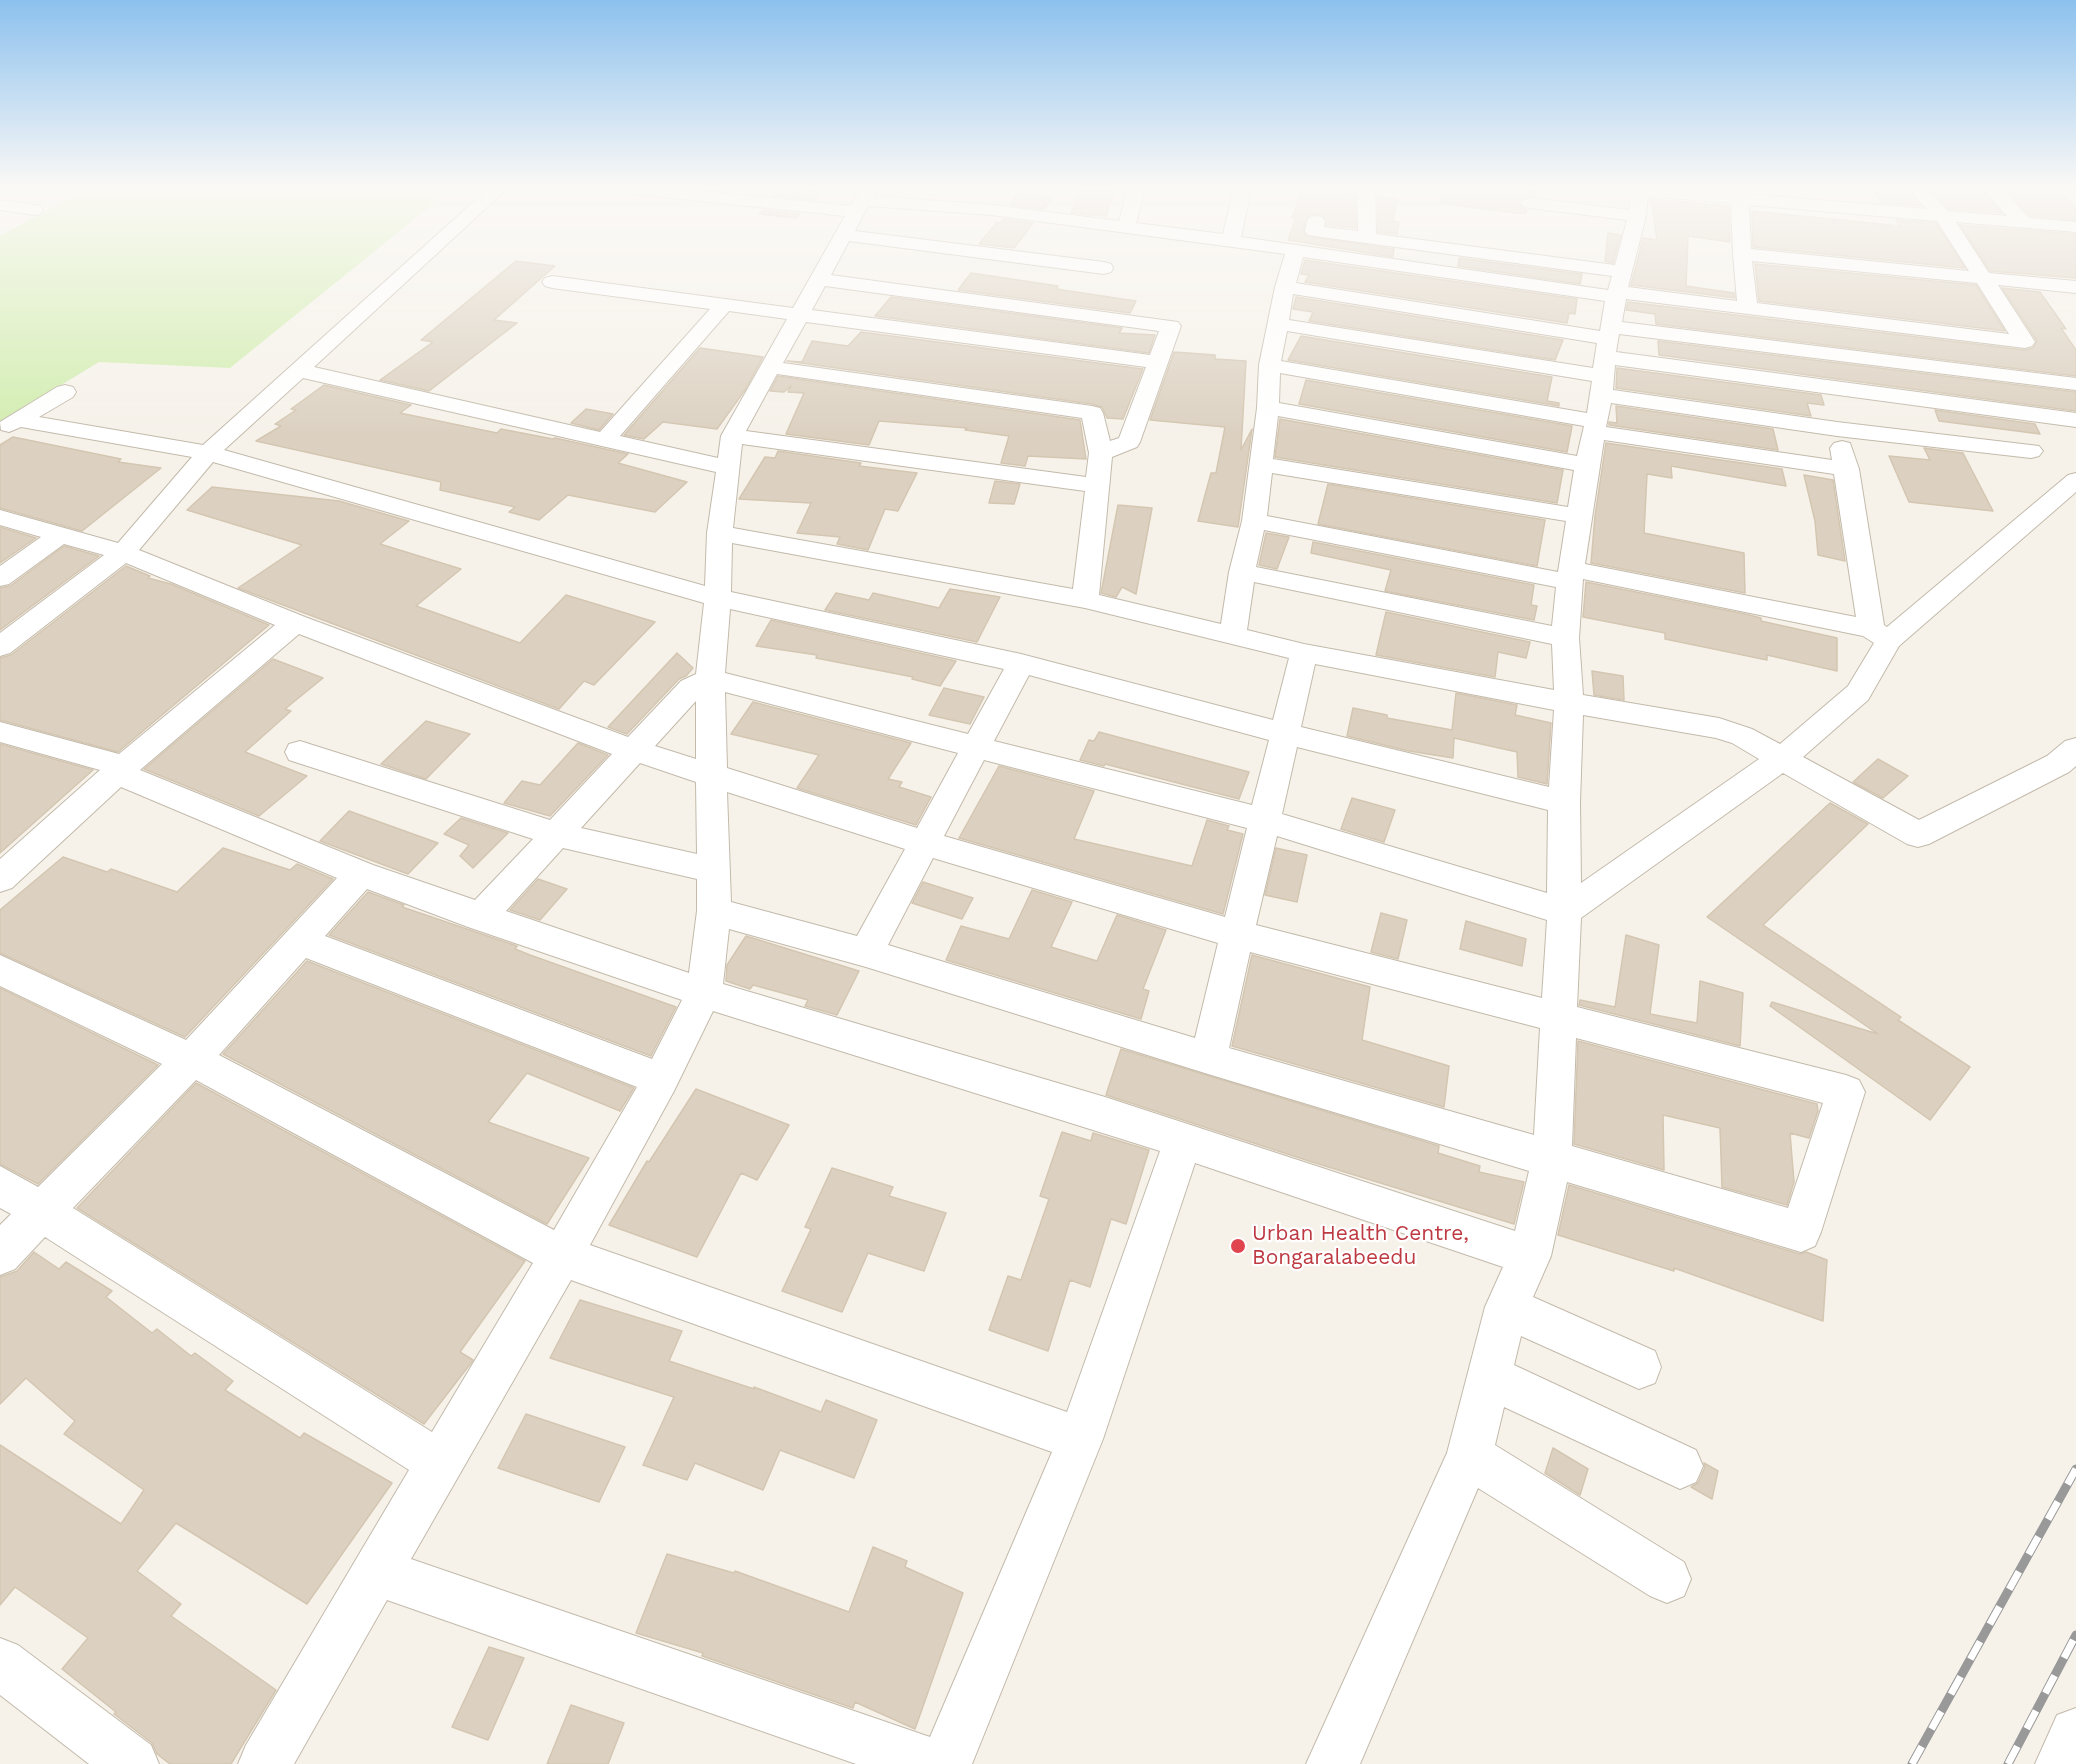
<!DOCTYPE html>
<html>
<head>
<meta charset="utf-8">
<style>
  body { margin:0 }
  canvas { display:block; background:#f6f2ea }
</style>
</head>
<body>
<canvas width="2076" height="1764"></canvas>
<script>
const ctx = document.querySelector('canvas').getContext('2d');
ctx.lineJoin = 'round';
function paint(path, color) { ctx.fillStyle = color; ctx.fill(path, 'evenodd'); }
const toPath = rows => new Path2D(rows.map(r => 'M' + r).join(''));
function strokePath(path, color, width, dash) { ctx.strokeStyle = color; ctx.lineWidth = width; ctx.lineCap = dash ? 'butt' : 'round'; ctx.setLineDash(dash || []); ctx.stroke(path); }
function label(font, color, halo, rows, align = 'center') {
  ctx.font = font + ' "Work Sans",sans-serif'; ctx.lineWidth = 4.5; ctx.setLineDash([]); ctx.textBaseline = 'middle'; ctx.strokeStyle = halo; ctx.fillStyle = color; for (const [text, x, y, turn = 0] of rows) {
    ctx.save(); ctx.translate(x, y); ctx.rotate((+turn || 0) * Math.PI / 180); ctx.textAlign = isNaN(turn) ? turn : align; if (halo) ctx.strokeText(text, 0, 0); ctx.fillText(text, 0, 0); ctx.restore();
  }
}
const green = toPath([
  [89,187,454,187,230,368,99,362,0,422,0,236]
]);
const building = toPath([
  [780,187,812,187,809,191,820,192,813,200,774,196,780,187],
  [1303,187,1332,187,1331,193,1355,195,1356,228,1327,225,1324,216,1316,214,1308,216,1305,221,1303,231,1306,236,1394,249,1393,257,1288,240,1296,218,1292,218,1303,187],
  [1441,187,1508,187,1536,191,1533,196,1524,197,1519,202,1522,208,1527,210,1525,214,1440,203,1441,187],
  [1873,187,1905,187,1921,206,1882,203,1874,193,1879,193,1873,187],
  [1928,187,1979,187,2002,213,1949,209,1928,187],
  [2003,187,2056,187,2076,209,2076,220,2030,216,2003,187],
  [1080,190,1114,192,1106,216,1071,213,1080,190],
  [1016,194,1053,197,1044,209,1011,205,1016,194],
  [1377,197,1397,199,1393,221,1399,222,1397,234,1378,232,1377,197],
  [1651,199,1727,206,1729,209,1730,242,1688,236,1686,286,1734,293,1735,298,1631,285,1643,238,1657,240,1651,199],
  [763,210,800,214,796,218,759,214,763,210],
  [1752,211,1900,226,1896,220,1936,223,1965,268,1753,247,1752,211],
  [1003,219,1033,223,1014,248,979,244,997,222,1001,223,1003,219],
  [1960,225,2076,234,2076,278,1990,271,1960,225],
  [1608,233,1621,235,1613,263,1605,261,1608,233],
  [1459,258,1582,274,1580,284,1458,266,1459,258],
  [1305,260,1577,299,1575,314,1569,313,1567,323,1305,282,1309,275,1301,274,1305,260],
  [516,261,555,266,494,320,517,323,429,391,380,380,433,342,421,340,516,261],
  [1755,264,1976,285,2005,331,1759,301,1755,264],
  [971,273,1058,286,1056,289,1136,301,1130,313,958,290,971,273],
  [2002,288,2040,292,2066,329,2061,328,2076,350,2076,376,1656,324,1655,314,1626,310,1628,302,2025,350,2033,348,2037,341,2002,288],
  [891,297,1122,328,1119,333,1155,335,1149,353,875,316,891,297],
  [1296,297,1563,340,1555,360,1309,321,1313,312,1293,309,1296,297],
  [861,332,1143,369,1123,419,1107,418,1102,407,1092,404,787,361,802,362,812,341,848,346,861,332],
  [1301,336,1552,377,1547,401,1559,403,1559,406,1288,360,1301,336],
  [1658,341,2076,392,2076,411,1659,355,1658,341],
  [700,348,763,357,745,390,717,429,663,422,644,439,624,435,700,348],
  [1174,352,1215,355,1215,359,1246,361,1241,450,1252,429,1238,527,1198,521,1211,473,1216,473,1225,427,1150,420,1174,352],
  [1617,368,1821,395,1824,405,1807,403,1811,416,1616,388,1617,368],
  [778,376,1080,420,1086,459,1028,456,1025,466,1001,463,1009,436,965,430,967,428,879,421,869,445,786,434,804,393,788,392,791,386,784,392,770,391,778,376],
  [1306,380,1572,426,1567,452,1299,404,1306,380],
  [324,385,411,405,400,413,497,433,501,429,553,439,555,438,628,454,618,463,687,482,655,512,568,495,539,520,509,512,515,507,440,490,441,482,256,441,281,426,275,424,296,410,291,409,324,385],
  [1616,406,1773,429,1778,450,1609,425,1609,422,1617,423,1616,406],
  [586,409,613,414,599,430,571,423,586,409],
  [1935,410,2035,424,2040,434,1939,421,1935,410],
  [1280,419,1563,470,1557,503,1275,457,1280,419],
  [13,437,121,459,118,462,161,468,82,531,0,508,0,445,13,437],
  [1606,443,1782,469,1786,486,1671,466,1672,478,1647,474,1644,533,1744,553,1745,593,1591,563,1595,516,1606,443],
  [1924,448,1963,453,1993,511,1909,502,1889,456,1930,460,1924,448],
  [778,451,861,463,859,466,917,473,898,511,885,509,868,550,837,544,840,537,797,533,811,503,739,499,765,457,775,458,778,451],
  [1804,475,1833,480,1845,561,1818,555,1815,521,1804,475],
  [995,481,1020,484,1014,504,989,503,995,481],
  [1328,484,1545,520,1537,566,1318,524,1328,484],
  [212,487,339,501,409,521,380,544,461,569,416,606,520,643,566,595,655,622,594,685,584,681,559,709,238,588,302,545,187,510,212,487],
  [1118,505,1152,508,1136,594,1122,587,1116,597,1101,593,1118,505],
  [0,527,36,538,0,563,0,527],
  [1266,533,1289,537,1277,569,1259,565,1266,533],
  [1313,542,1534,585,1531,605,1537,606,1534,620,1385,591,1391,570,1311,553,1313,542],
  [64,546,99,556,0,630,0,588,10,586,64,546],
  [126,566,150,576,148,578,171,584,269,625,118,752,0,720,0,658,11,655,126,566],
  [1586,582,1745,614,1761,618,1761,621,1837,638,1837,671,1767,655,1767,660,1665,639,1665,633,1583,617,1586,582],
  [950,589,1000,597,977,642,825,610,836,593,869,600,873,593,939,608,950,589],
  [1386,612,1530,642,1526,658,1498,652,1495,677,1376,655,1386,612],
  [771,620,956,661,940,686,912,679,913,677,816,658,817,655,756,646,771,620],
  [677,653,693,668,686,676,679,679,627,734,608,727,677,653],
  [273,659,323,678,285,709,291,711,245,752,307,776,259,816,144,769,273,659],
  [1592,671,1623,676,1624,700,1594,695,1592,671],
  [944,688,984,697,970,724,929,715,944,688],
  [1456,693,1517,705,1515,715,1551,723,1547,784,1518,777,1517,752,1454,738,1453,758,1409,751,1347,736,1353,708,1387,715,1387,718,1452,730,1456,693],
  [753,702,911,743,888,779,902,782,899,787,931,797,916,825,797,788,819,755,731,734,753,702],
  [426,721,470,734,426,779,381,764,426,721],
  [1099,732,1249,772,1239,799,1105,764,1104,766,1080,760,1089,740,1094,741,1099,732],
  [578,743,608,755,550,816,504,803,522,781,540,785,578,743],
  [0,744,93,770,0,853,0,744],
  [1878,759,1908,776,1883,798,1853,782,1878,759],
  [999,766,1094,791,1074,839,1192,866,1207,820,1229,826,1227,830,1243,834,1223,914,959,838,999,766],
  [1352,798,1395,810,1384,842,1341,829,1352,798],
  [1830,803,1868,824,1763,925,1901,1017,1898,1020,1970,1067,1930,1120,1770,1006,1772,1002,1878,1034,1707,917,1830,803],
  [349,811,438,843,408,874,320,841,349,811],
  [461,818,508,833,473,868,460,856,469,845,444,834,461,818],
  [223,848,290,870,297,864,333,879,185,1037,0,953,0,910,63,857,107,872,111,869,177,892,223,848],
  [1276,848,1307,855,1297,902,1265,895,1276,848],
  [538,879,567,889,540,920,510,910,538,879],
  [923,882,973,898,962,919,912,903,923,882],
  [1032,890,1072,902,1051,947,1097,961,1117,915,1166,930,1143,989,1149,991,1141,1019,946,960,961,926,1009,939,1032,890],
  [368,892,404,905,402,907,517,946,515,949,530,955,676,1007,651,1056,329,935,368,892],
  [1381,913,1407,920,1398,959,1371,952,1381,913],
  [1466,921,1526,939,1522,966,1460,949,1466,921],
  [1626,935,1659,945,1650,1014,1697,1023,1700,981,1743,993,1740,1046,1579,1005,1580,1000,1615,1007,1626,935],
  [746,936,859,971,837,1015,805,1006,808,1000,753,985,750,989,726,981,727,965,746,936],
  [1252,955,1370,987,1362,1040,1449,1066,1444,1107,1232,1046,1252,955],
  [307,961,634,1088,620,1111,527,1073,488,1122,589,1158,547,1224,223,1054,307,961],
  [0,988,158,1065,38,1184,0,1164,0,988],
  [1578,1041,1817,1104,1818,1111,1809,1138,1790,1133,1794,1182,1787,1205,1722,1187,1720,1128,1663,1115,1664,1170,1574,1144,1578,1041],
  [1121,1049,1439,1146,1438,1153,1480,1166,1479,1172,1524,1182,1514,1224,1312,1162,1106,1095,1121,1049],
  [196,1083,525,1261,460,1352,473,1360,471,1363,424,1424,77,1208,196,1083],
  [696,1089,789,1125,757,1180,741,1173,697,1257,609,1225,647,1161,649,1162,696,1089],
  [1062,1132,1091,1141,1093,1133,1149,1150,1126,1224,1111,1219,1090,1287,1070,1280,1048,1351,989,1330,1008,1276,1021,1280,1049,1199,1040,1196,1062,1132],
  [832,1168,893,1187,889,1196,946,1213,924,1271,868,1253,842,1312,782,1291,811,1229,805,1227,832,1168],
  [1569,1185,1800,1254,1806,1252,1827,1260,1823,1321,1674,1268,1674,1271,1558,1235,1569,1185],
  [34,1252,59,1269,66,1262,112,1291,106,1297,152,1333,157,1329,191,1356,195,1353,233,1381,225,1390,300,1438,304,1433,392,1483,307,1604,176,1523,137,1571,181,1604,171,1616,276,1690,231,1764,170,1764,157,1754,152,1743,114,1714,116,1712,62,1669,88,1638,15,1587,0,1605,0,1445,121,1524,144,1490,64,1434,75,1421,26,1378,0,1404,0,1277,17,1271,34,1252],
  [580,1300,682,1331,669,1361,754,1389,754,1387,821,1412,826,1400,877,1420,854,1478,780,1450,763,1490,695,1463,687,1480,643,1465,674,1397,550,1358,580,1300],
  [526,1414,625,1447,599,1502,498,1468,526,1414],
  [1553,1448,1588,1469,1580,1495,1545,1473,1553,1448],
  [1704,1463,1718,1471,1712,1499,1691,1487,1698,1483,1705,1467,1704,1463],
  [873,1547,907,1561,905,1567,963,1593,915,1729,855,1702,853,1708,702,1656,703,1653,636,1633,667,1554,734,1573,735,1571,849,1612,873,1547],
  [489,1647,524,1658,488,1740,452,1727,489,1647],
  [571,1705,624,1723,608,1764,547,1764,571,1705]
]);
const minor = toPath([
  [490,187,509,187,314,367,600,432,710,309,552,288,545,286,542,282,545,278,552,276,793,308,845,216,615,192,609,191,606,187,665,187,851,206,861,187,879,187,874,196,992,205,1119,221,1128,187,1146,187,1136,223,1223,234,1234,187,1252,187,1241,237,1608,290,1612,276,1314,236,1308,235,1305,231,1307,221,1310,217,1316,216,1322,217,1325,221,1324,227,1358,231,1357,187,1375,187,1376,234,1615,265,1627,220,1530,208,1524,207,1521,203,1524,199,1530,198,1629,210,1631,194,1604,192,1598,191,1595,187,1665,187,1728,192,1725,187,1743,187,1746,194,1927,209,1907,187,1925,187,1948,211,2007,216,1981,187,2000,187,2029,218,2076,222,2076,232,1956,222,1989,273,2076,281,2076,293,1998,285,2035,342,2032,346,2025,348,1626,299,1622,322,2076,378,2076,390,1619,334,1616,352,2076,413,2076,427,1615,365,1613,390,1837,422,2039,446,2043,451,2039,456,2031,458,1837,436,1611,403,1606,427,1832,460,1830,448,1834,443,1842,441,1850,443,1859,469,1884,625,1887,627,2068,475,2076,473,2076,492,1899,646,1868,700,1803,757,1919,820,2047,756,2065,741,2076,738,2076,766,2069,772,1929,844,1918,847,1907,844,1783,773,1581,918,1577,1007,1846,1075,1859,1080,1865,1092,1821,1232,1815,1246,1801,1252,1567,1182,1551,1256,1533,1297,1655,1351,1661,1367,1655,1383,1639,1389,1521,1336,1514,1365,1696,1450,1703,1466,1696,1482,1680,1489,1504,1407,1495,1445,1684,1562,1691,1579,1684,1596,1667,1603,1650,1596,1478,1488,1360,1764,1306,1764,1447,1453,1485,1307,1503,1267,1195,1163,1103,1439,972,1764,856,1764,387,1600,294,1764,238,1764,246,1745,409,1470,45,1237,15,1269,0,1275,0,1225,11,1214,0,1208,0,1166,38,1187,162,1064,0,986,0,955,186,1040,337,878,121,787,12,888,0,892,0,859,100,770,0,742,0,722,119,754,275,625,126,563,10,653,0,656,0,633,104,555,64,544,9,584,0,586,0,566,41,537,0,525,0,510,118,543,192,457,21,427,9,432,1,430,0,422,57,387,65,385,73,387,76,392,73,397,39,417,203,445,490,187],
  [1648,196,1731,203,1733,254,1737,301,1628,287,1646,216,1648,196],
  [1749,205,1937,221,1969,271,1751,249,1749,205],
  [868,206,992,215,1285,254,1275,287,1259,365,1257,408,1242,521,1229,572,1221,624,1099,595,1112,457,1137,447,1140,442,1181,326,1178,322,831,275,849,241,1104,274,1111,272,1113,268,1111,264,1104,262,855,231,868,206],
  [1303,257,1605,301,1600,331,1296,283,1303,257],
  [1752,261,1977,283,2009,334,1757,303,1752,261],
  [825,286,1159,331,1150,355,812,310,825,286],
  [1293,294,1597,343,1593,368,1289,320,1293,294],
  [729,311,787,319,721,436,718,458,620,436,729,311],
  [806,322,1146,367,1119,438,1110,441,1103,413,1100,408,1092,406,783,363,806,322],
  [1287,331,1592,381,1587,413,1281,361,1287,331],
  [1280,373,1584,426,1577,456,1279,403,1280,373],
  [777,374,1082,418,1089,453,1086,477,746,431,777,374],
  [303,378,716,472,707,533,705,586,224,450,303,378],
  [1278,416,1574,470,1568,507,1273,459,1278,416],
  [1604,440,1834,474,1856,617,1585,564,1604,440],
  [742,444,1085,491,1073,589,733,528,742,444],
  [213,462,704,603,696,674,681,681,628,737,305,617,139,550,213,462],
  [1272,473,1566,521,1558,572,1267,516,1272,473],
  [1264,530,1556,587,1552,626,1256,567,1264,530],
  [732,543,1085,608,1289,658,1273,720,1021,654,731,592,732,543],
  [1583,579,1863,636,1874,643,1848,686,1780,744,1752,729,1719,718,1583,695,1579,638,1583,579],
  [1254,582,1552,644,1554,690,1304,644,1247,630,1254,582],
  [730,609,1004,669,968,734,725,673,730,609],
  [299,634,612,754,550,820,300,741,289,744,285,752,289,760,533,839,475,900,373,865,140,770,299,634],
  [1315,664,1554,710,1549,787,1301,727,1315,664],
  [1029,675,1269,740,1252,805,994,741,1029,675],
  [725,692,958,753,917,828,727,768,725,692],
  [696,701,696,759,655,746,696,701],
  [1583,715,1716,738,1732,743,1759,759,1581,883,1580,802,1583,715],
  [1297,747,1548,810,1547,893,1282,814,1297,747],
  [984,760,1247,828,1225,917,944,836,984,760],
  [640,763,696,782,697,854,581,828,640,763],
  [727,792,905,849,857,936,731,902,727,792],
  [1277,836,1547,920,1542,998,1256,925,1277,836],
  [563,848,697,879,697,911,689,973,506,911,563,848],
  [933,858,1218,943,1195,1038,888,945,933,858],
  [367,889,468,927,682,1000,652,1059,325,936,367,889],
  [729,929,866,967,1208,1074,1529,1171,1515,1231,1105,1097,723,984,729,929],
  [1250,952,1540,1028,1534,1135,1229,1048,1250,952],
  [306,958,637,1087,554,1230,219,1055,306,958],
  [713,1011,1160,1151,1067,1412,590,1245,674,1091,713,1011],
  [1576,1038,1823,1103,1788,1208,1572,1146,1576,1038],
  [196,1080,533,1263,432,1432,73,1208,196,1080],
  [571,1280,1052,1452,930,1737,411,1559,571,1280],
  [2066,187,2076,187,2076,193,2070,192,2066,187],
  [0,200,34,205,40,206,43,210,40,214,34,215,0,210,0,200],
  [0,1638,18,1645,151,1745,159,1764,89,1764,0,1695,0,1638],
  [2076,1708,2076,1764,2035,1764,2057,1715,2076,1708]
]);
const rail = toPath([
  [1912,1764,2076,1469],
  [2008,1764,2076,1635]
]);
const markers = [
  [1238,1246,8,"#e0444e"]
];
const nearHealthnames = [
  ["Urban Health Centre,",1252,1234],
  ["Bongaralabeedu",1252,1258]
];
paint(green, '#d2edb0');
paint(building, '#dcd1c1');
strokePath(building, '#d4c6b1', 1.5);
strokePath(minor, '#c3baab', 2);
paint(minor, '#fff');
strokePath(rail, '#999', 9);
strokePath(rail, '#fff', 7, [20]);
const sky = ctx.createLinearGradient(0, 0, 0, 434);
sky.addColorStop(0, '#8cc1ee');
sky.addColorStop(0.43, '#fbf9f6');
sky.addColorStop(1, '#fbf9f600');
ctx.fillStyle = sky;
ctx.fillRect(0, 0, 2076, 434);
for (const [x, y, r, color] of markers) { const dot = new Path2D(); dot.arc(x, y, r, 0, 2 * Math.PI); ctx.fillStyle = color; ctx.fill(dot); strokePath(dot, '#fff', 2); }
label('21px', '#be3a42', '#fff', nearHealthnames, 'left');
</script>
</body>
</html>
